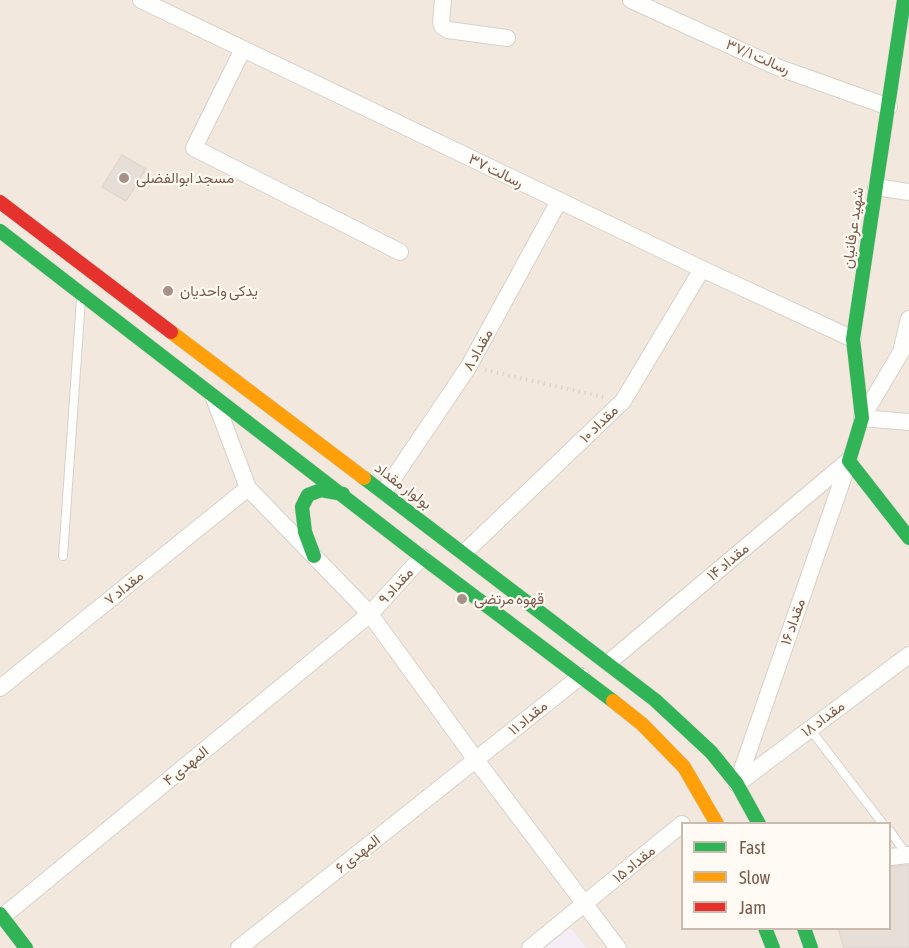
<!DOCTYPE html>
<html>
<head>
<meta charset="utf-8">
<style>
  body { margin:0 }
  #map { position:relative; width:909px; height:948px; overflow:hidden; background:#f9f5f0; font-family:"Asap Condensed",sans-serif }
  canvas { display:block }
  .legend { position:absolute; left:681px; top:822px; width:210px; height:108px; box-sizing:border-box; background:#fffaf3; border:2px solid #cabbb1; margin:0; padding:8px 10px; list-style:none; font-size:18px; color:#7a5c4d }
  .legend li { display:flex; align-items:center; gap:12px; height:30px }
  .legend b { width:30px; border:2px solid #cabbb1 }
</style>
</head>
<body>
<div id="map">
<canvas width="909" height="948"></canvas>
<ul class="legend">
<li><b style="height:8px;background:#30b455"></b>Fast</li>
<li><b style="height:8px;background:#ff9f0a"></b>Slow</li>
<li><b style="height:8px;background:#e5322d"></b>Jam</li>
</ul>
</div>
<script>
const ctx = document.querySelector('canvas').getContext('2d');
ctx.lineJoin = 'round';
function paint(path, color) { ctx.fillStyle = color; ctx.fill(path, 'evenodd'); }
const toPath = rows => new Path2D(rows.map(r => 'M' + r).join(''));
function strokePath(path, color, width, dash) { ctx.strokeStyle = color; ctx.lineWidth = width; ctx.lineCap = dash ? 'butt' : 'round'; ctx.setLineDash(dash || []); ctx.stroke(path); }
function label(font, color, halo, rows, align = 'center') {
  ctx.font = font + ' "Asap Condensed",Vazirmatn,sans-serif'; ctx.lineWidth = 4.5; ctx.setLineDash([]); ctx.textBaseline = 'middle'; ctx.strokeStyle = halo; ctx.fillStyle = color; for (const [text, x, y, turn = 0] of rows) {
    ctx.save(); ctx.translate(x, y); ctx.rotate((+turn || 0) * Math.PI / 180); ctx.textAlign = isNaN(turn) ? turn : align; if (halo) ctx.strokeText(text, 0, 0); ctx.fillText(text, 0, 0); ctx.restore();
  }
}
const residential = toPath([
  [0,0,909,0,909,948,0,948],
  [682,824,890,824,890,928,682,928]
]);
const education = toPath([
  [570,928,587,948,545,948]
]);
const building = toPath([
  [122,155,146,169,126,201,102,187,122,155],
  [909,865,909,948,844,948,838,928,890,928,890,867,909,865]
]);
const path = toPath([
  [485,370,603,397]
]);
const lane = toPath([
  [63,556,81,299],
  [810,729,883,824],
  [890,831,907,855]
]);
const street = toPath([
  [141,0,702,269,853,339],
  [443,0,441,22,442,26,448,30,507,38],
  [631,0,777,67,889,107],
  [243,49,194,148,400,252],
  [876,187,909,192],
  [909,319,901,352,862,418,909,422],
  [214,398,248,488,370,614,476,760,618,948],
  [384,492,469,366,559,201],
  [464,553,623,401,702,269],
  [608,663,848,461],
  [0,688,248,488],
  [737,784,849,461],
  [737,784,909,655],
  [890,857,909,855],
  [2,917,370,614,422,557],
  [239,948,581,676],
  [530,948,682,824]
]);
const fast = toPath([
  [904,0,853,339,862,418,849,461,909,538],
  [0,231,422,557,613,701],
  [364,478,655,700,711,752,737,784,759,824],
  [314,556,305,532,302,507,308,495,321,490,343,494],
  [0,914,26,948],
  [765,928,773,948],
  [804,928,811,948]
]);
const slow = toPath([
  [171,332,364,478],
  [613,701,642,724,684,767,717,824]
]);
const jam = toPath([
  [0,202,171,332]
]);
const markers = [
  [124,178,6,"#a69286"],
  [168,291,6,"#a69286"],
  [462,599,6,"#a69286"]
];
const streetNames = [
  ["رسالت ۳۷/۱",758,57,23],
  ["رسالت ۳۷",496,171,26],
  ["شهید عرفانیان",853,228,-82],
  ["مقداد ۸",478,350,-61],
  ["مقداد ۱۰",599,424,-44],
  ["بولوار مقداد",403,486,37],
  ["مقداد ۱۴",728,562,-40],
  ["مقداد ۹",396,586,-48],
  ["مقداد ۷",124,588,-39],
  ["مقداد ۱۶",793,622,-71],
  ["مقداد ۱۱",528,718,-39],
  ["مقداد ۱۸",823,719,-37],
  ["المهدی ۴",186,766,-39],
  ["المهدی ۶",358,854,-38],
  ["مقداد ۱۵",634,864,-39]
];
const poiNames = [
  ["مسجد ابوالفضلی",136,178],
  ["یدکی واحدیان",180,291],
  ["قهوه مرتضی",474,599]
];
paint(residential, '#f2e8de');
paint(education, '#f6eef6');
paint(building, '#e6ded7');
strokePath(building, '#e2d8d2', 1.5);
strokePath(lane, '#d7d1cb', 10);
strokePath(street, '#d7d1cb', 18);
strokePath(fast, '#d9d2cb', 15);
strokePath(slow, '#d9d2cb', 15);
strokePath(jam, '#d9d2cb', 15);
strokePath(path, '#dcd5d0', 4, [1.5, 4.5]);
strokePath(lane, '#fefefd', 8);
strokePath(street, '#fefefd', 16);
strokePath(fast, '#30b455', 14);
strokePath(slow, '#ff9f0a', 14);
strokePath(jam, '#e5322d', 14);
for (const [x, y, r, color] of markers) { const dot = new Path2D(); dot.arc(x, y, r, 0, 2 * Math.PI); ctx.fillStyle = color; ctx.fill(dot); strokePath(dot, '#fffaf3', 2); }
label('15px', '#7a5c4d', '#fffaf3', streetNames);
label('15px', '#7a5c4d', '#fffaf3', poiNames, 'left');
</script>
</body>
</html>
